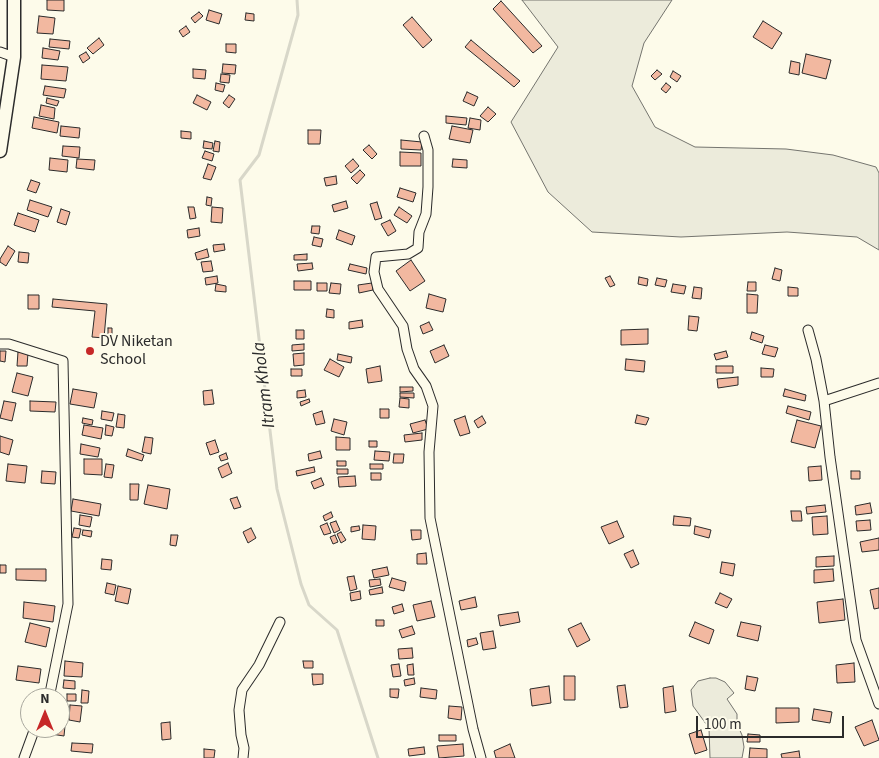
<!DOCTYPE html>
<html>
<head>
<meta charset="utf-8">
<style>
  body { margin:0 }
  #map { position:relative; width:879px; height:758px; overflow:hidden; background:#fdfbea; font-family:"Source Sans 3",sans-serif }
  canvas { display:block }
  .north { position:absolute; left:20px; top:688px; width:50px; height:50px; box-sizing:border-box; background:#fdfbea; border:1px solid #a9a89e; border-radius:50%; rotate:0deg; font-size:14px; font-weight:700; line-height:20px; text-align:center; color:#2b2b2b }
  .north::after { content:''; display:block; margin:auto; width:18px; height:22px; background:#c62828; clip-path:polygon(50% 0,100% 100%,50% 72%,0 100%) }
  .scale { position:absolute; left:696px; top:716px; width:148px; height:22px; box-sizing:border-box; border:2px solid #2b2b2b; border-top:0; padding-left:6px; font-size:15px; line-height:18px; white-space:nowrap; color:#2b2b2b; -webkit-text-stroke:4px #fdfbea; paint-order:stroke }
</style>
</head>
<body>
<div id="map">
<canvas width="879" height="758"></canvas>
<div class="north">N</div>
<div class="scale">100 m</div>
</div>
<script>
const ctx = document.querySelector('canvas').getContext('2d');
ctx.lineJoin = 'round';
function paint(path, color) { ctx.fillStyle = color; ctx.fill(path, 'evenodd'); }
const toPath = rows => new Path2D(rows.map(r => 'M' + r).join(''));
function strokePath(path, color, width, dash) { ctx.strokeStyle = color; ctx.lineWidth = width; ctx.lineCap = dash ? 'butt' : 'round'; ctx.setLineDash(dash || []); ctx.stroke(path); }
function label(font, color, halo, rows, align = 'center') {
  ctx.font = font + ' "Source Sans 3",sans-serif'; ctx.lineWidth = 4; ctx.setLineDash([]); ctx.textBaseline = 'middle'; ctx.strokeStyle = halo; ctx.fillStyle = color; for (const [text, x, y, turn = 0] of rows) {
    ctx.save(); ctx.translate(x, y); ctx.rotate((+turn || 0) * Math.PI / 180); ctx.textAlign = isNaN(turn) ? turn : align; if (halo) ctx.strokeText(text, 0, 0); ctx.fillText(text, 0, 0); ctx.restore();
  }
}
const green = toPath([
  [522,0,672,0,644,43,632,86,655,127,695,147,786,149,833,155,876,167,879,173,879,250,857,237,787,232,681,237,592,232,548,192,511,122,558,47,522,0],
  [710,678,716,678,725,682,734,693,727,699,737,714,737,724,742,735,744,747,742,758,710,758,709,728,693,706,691,690,698,681,710,678]
]);
const stream = toPath([
  [297,0,298,15,259,155,240,180,277,489,301,584,309,605,337,630,378,758]
]);
const building = toPath([
  [47,0,64,0,64,11,47,10,47,0],
  [501,1,542,46,533,53,493,9,501,1],
  [209,10,222,14,219,24,206,20,209,10],
  [199,12,203,16,195,23,191,18,199,12],
  [246,13,254,14,254,21,245,20,246,13],
  [39,16,55,18,53,34,37,33,39,16],
  [412,17,432,40,423,48,403,25,412,17],
  [763,21,782,33,772,49,753,37,763,21],
  [186,26,190,32,183,37,179,31,186,26],
  [99,38,104,45,93,54,87,48,99,38],
  [50,39,70,41,69,49,49,47,50,39],
  [471,40,520,81,514,87,465,47,471,40],
  [226,44,236,44,236,53,226,52,226,44],
  [43,48,60,51,58,60,42,58,43,48],
  [86,52,90,58,83,63,79,56,86,52],
  [806,54,831,60,826,79,802,73,806,54],
  [791,61,800,63,799,75,789,73,791,61],
  [223,64,236,65,235,74,222,73,223,64],
  [42,65,68,67,66,81,41,79,42,65],
  [193,69,206,70,205,79,193,78,193,69],
  [657,70,662,74,655,80,651,76,657,70],
  [673,71,681,76,677,82,670,77,673,71],
  [221,74,230,75,229,83,220,82,221,74],
  [216,83,225,85,223,92,215,90,216,83],
  [666,83,671,87,666,93,661,89,666,83],
  [45,86,66,89,64,98,43,95,45,86],
  [467,92,478,97,474,106,463,101,467,92],
  [197,95,211,102,207,110,193,103,197,95],
  [229,95,235,99,229,108,223,103,229,95],
  [47,98,59,101,57,106,46,103,47,98],
  [41,105,55,108,54,119,39,116,41,105],
  [488,107,496,114,488,122,480,116,488,107],
  [446,116,467,118,466,125,446,123,446,116],
  [34,117,59,122,57,133,32,128,34,117],
  [470,118,481,120,480,130,468,128,470,118],
  [61,126,80,128,79,138,60,136,61,126],
  [452,126,473,130,470,143,449,139,452,126],
  [308,130,321,130,320,144,308,144,308,130],
  [181,131,191,132,191,139,181,138,181,131],
  [401,140,422,142,421,150,401,149,401,140],
  [204,141,213,143,212,149,203,148,204,141],
  [215,141,220,142,219,152,213,151,215,141],
  [369,145,377,154,372,159,363,150,369,145],
  [63,146,80,147,79,158,62,156,63,146],
  [205,151,214,154,212,161,202,158,205,151],
  [400,152,421,153,421,166,400,166,400,152],
  [50,158,68,160,67,172,49,170,50,158],
  [77,159,95,160,94,170,76,168,77,159],
  [353,159,359,166,351,173,345,166,353,159],
  [453,159,467,160,467,168,452,167,453,159],
  [208,164,216,167,211,180,203,178,208,164],
  [360,170,365,175,357,184,351,178,360,170],
  [336,176,337,184,326,186,324,178,336,176],
  [31,180,40,183,36,193,27,190,31,180],
  [400,188,416,193,413,202,397,197,400,188],
  [207,197,212,198,211,206,206,205,207,197],
  [30,200,52,207,48,217,27,210,30,200],
  [346,201,348,208,334,212,332,205,346,201],
  [377,202,382,218,375,220,370,204,377,202],
  [188,207,194,207,196,218,190,219,188,207],
  [212,207,223,208,222,223,211,222,212,207],
  [399,207,412,216,407,223,394,215,399,207],
  [61,209,70,212,66,225,57,222,61,209],
  [18,213,39,220,35,232,14,225,18,213],
  [390,220,396,231,388,236,381,224,390,220],
  [312,226,320,226,319,234,311,233,312,226],
  [199,228,200,236,188,238,187,230,199,228],
  [339,230,355,236,352,245,336,239,339,230],
  [314,237,323,239,321,247,312,245,314,237],
  [224,244,225,250,214,252,213,245,224,244],
  [8,246,15,251,6,266,0,262,0,259,8,246],
  [207,249,209,257,197,260,195,253,207,249],
  [19,252,29,253,28,263,18,262,19,252],
  [307,254,307,260,294,260,294,255,307,254],
  [411,260,425,281,410,291,396,271,411,260],
  [211,261,213,271,203,272,201,262,211,261],
  [312,263,313,269,298,271,297,264,312,263],
  [350,264,367,268,366,274,348,270,350,264],
  [775,268,782,270,780,281,772,279,775,268],
  [217,276,218,283,206,285,205,278,217,276],
  [610,276,615,285,610,287,605,278,610,276],
  [639,277,648,279,647,286,638,284,639,277],
  [657,278,667,280,665,287,655,285,657,278],
  [294,281,311,281,311,290,294,290,294,281],
  [748,282,756,282,756,291,747,291,748,282],
  [317,283,327,283,327,291,317,291,317,283],
  [331,283,341,284,340,294,329,293,331,283],
  [372,283,373,290,359,293,358,285,372,283],
  [216,284,226,286,226,292,215,291,216,284],
  [673,284,686,286,684,294,671,292,673,284],
  [694,287,702,288,701,299,692,298,694,287],
  [788,287,798,288,798,296,788,296,788,287],
  [429,294,446,299,443,312,426,308,429,294],
  [747,294,758,295,757,313,747,313,747,294],
  [28,295,39,295,39,309,28,309,28,295],
  [53,299,107,304,104,338,92,337,95,311,52,307,53,299],
  [327,309,334,310,334,318,326,317,327,309],
  [689,316,699,317,697,331,688,330,689,316],
  [362,320,363,327,349,329,349,322,362,320],
  [429,322,433,330,423,334,420,326,429,322],
  [108,328,112,328,112,340,108,340,108,328],
  [648,329,648,344,621,345,621,330,648,329],
  [296,330,304,330,304,339,296,339,296,330],
  [752,332,764,336,762,343,750,339,752,332],
  [304,344,304,350,292,351,292,345,304,344],
  [444,345,449,356,435,363,430,351,444,345],
  [765,345,778,348,775,357,762,354,765,345],
  [0,351,6,351,5,362,0,361,0,351],
  [726,351,728,357,716,360,714,354,726,351],
  [18,352,28,353,27,366,17,366,18,352],
  [304,353,304,365,294,366,293,354,304,353],
  [338,354,352,357,351,363,337,360,338,354],
  [330,359,344,367,339,377,324,370,330,359],
  [626,359,645,361,644,372,625,370,626,359],
  [380,366,382,381,368,383,366,369,380,366],
  [716,366,733,366,733,373,716,373,716,366],
  [761,368,774,369,773,377,761,377,761,368],
  [291,369,302,369,302,376,291,376,291,369],
  [17,373,33,377,28,396,12,392,17,373],
  [738,377,738,385,718,388,717,379,738,377],
  [400,387,413,387,413,391,400,392,400,387],
  [73,389,97,393,94,408,70,404,73,389],
  [785,389,806,395,805,401,783,396,785,389],
  [212,390,214,404,204,405,203,391,212,390],
  [305,390,306,397,297,398,297,391,305,390],
  [400,393,414,393,414,398,400,397,400,393],
  [400,398,409,399,409,408,399,407,400,398],
  [309,399,310,402,301,406,300,402,309,399],
  [4,401,16,403,12,421,0,418,4,401],
  [30,401,56,402,55,412,30,411,30,401],
  [788,406,811,412,809,420,786,413,788,406],
  [380,409,389,409,389,418,380,418,380,409],
  [102,411,114,413,112,421,101,419,102,411],
  [322,411,325,423,316,425,313,414,322,411],
  [118,414,125,415,124,428,116,427,118,414],
  [637,415,649,418,646,425,635,423,637,415],
  [465,416,470,433,460,436,454,420,465,416],
  [482,416,486,423,478,428,474,421,482,416],
  [83,418,93,420,92,425,82,423,83,418],
  [334,419,347,422,344,435,331,431,334,419],
  [425,420,428,429,413,433,410,424,425,420],
  [797,420,821,426,815,448,791,442,797,420],
  [84,425,103,428,101,439,82,435,84,425],
  [106,425,114,427,112,436,105,435,106,425],
  [422,433,422,440,405,442,404,435,422,433],
  [0,436,13,440,9,455,0,452,0,436],
  [145,437,153,438,151,454,142,452,145,437],
  [336,437,350,438,350,450,336,450,336,437],
  [215,440,219,452,210,455,206,443,215,440],
  [369,441,377,441,377,447,369,447,369,441],
  [81,444,100,448,98,457,80,454,81,444],
  [128,449,144,455,142,461,126,456,128,449],
  [320,451,322,458,309,461,308,454,320,451],
  [375,451,390,452,389,461,374,460,375,451],
  [226,453,228,459,221,461,219,456,226,453],
  [394,454,404,454,403,463,393,463,394,454],
  [84,459,102,459,102,475,84,474,84,459],
  [337,461,346,461,346,466,337,466,337,461],
  [228,463,232,473,222,478,218,468,228,463],
  [8,464,27,466,25,483,6,481,8,464],
  [106,464,114,465,112,478,104,477,106,464],
  [370,464,383,464,383,469,370,469,370,464],
  [821,466,822,480,809,481,808,467,821,466],
  [314,467,315,472,297,476,296,471,314,467],
  [337,469,348,469,348,474,337,474,337,469],
  [42,471,56,472,55,484,41,483,42,471],
  [851,471,860,471,860,479,851,479,851,471],
  [371,473,381,473,381,480,371,480,371,473],
  [355,476,356,486,339,487,338,477,355,476],
  [321,478,324,485,314,489,311,482,321,478],
  [130,484,139,484,138,500,130,500,130,484],
  [148,485,170,489,167,509,144,504,148,485],
  [237,497,241,507,234,509,230,499,237,497],
  [73,499,101,504,99,516,71,511,73,499],
  [870,503,872,513,856,515,855,506,870,503],
  [825,505,826,512,807,514,806,507,825,505],
  [791,511,801,511,802,521,792,521,791,511],
  [331,512,333,517,325,521,323,516,331,512],
  [80,515,92,517,90,527,79,525,80,515],
  [674,516,691,518,690,526,673,525,674,516],
  [827,516,828,534,813,535,812,517,827,516],
  [870,520,871,530,857,531,856,521,870,520],
  [336,521,340,530,334,533,330,523,336,521],
  [617,521,624,537,609,544,601,527,617,521],
  [327,523,331,533,324,535,320,526,327,523],
  [363,525,376,526,375,540,362,539,363,525],
  [359,526,360,530,351,532,351,527,359,526],
  [695,526,711,530,709,538,694,534,695,526],
  [74,528,81,529,79,538,72,537,74,528],
  [251,528,256,538,248,543,243,532,251,528],
  [83,530,92,531,91,537,82,535,83,530],
  [411,530,421,530,421,539,412,540,411,530],
  [341,532,346,540,341,543,337,534,341,532],
  [171,535,178,535,176,546,170,545,171,535],
  [335,535,338,542,333,544,330,537,335,535],
  [879,538,879,550,862,552,860,542,879,538],
  [633,550,639,564,631,568,624,554,633,550],
  [426,553,427,564,417,564,417,554,426,553],
  [834,556,834,566,816,567,816,557,834,556],
  [102,559,112,560,111,570,101,569,102,559],
  [722,562,735,564,733,576,720,573,722,562],
  [0,565,6,565,6,573,0,573,0,565],
  [387,567,389,575,374,578,372,570,387,567],
  [16,569,46,569,46,581,16,580,16,569],
  [833,569,834,581,814,583,814,570,833,569],
  [354,576,357,589,350,591,347,577,354,576],
  [392,578,406,582,404,591,389,587,392,578],
  [380,579,381,585,370,587,369,580,380,579],
  [107,583,116,585,114,595,105,593,107,583],
  [118,586,131,589,128,604,115,601,118,586],
  [382,587,383,593,370,595,369,590,382,587],
  [879,588,879,608,874,609,870,590,879,588],
  [360,591,361,599,351,601,350,593,360,591],
  [720,593,732,599,727,608,715,603,720,593],
  [475,597,477,607,461,610,459,601,475,597],
  [843,599,845,620,819,623,817,602,843,599],
  [431,601,435,617,417,621,413,605,431,601],
  [24,602,55,606,53,622,23,618,24,602],
  [402,604,404,611,394,614,392,607,402,604],
  [518,612,520,622,500,626,498,615,518,612],
  [376,620,384,620,384,626,376,626,376,620],
  [695,622,714,630,709,644,689,636,695,622],
  [741,622,761,626,758,641,737,636,741,622],
  [30,623,50,628,46,647,25,642,30,623],
  [581,623,590,640,577,647,568,629,581,623],
  [412,626,415,634,402,638,399,630,412,626],
  [493,631,496,648,483,650,480,633,493,631],
  [476,638,478,644,468,647,467,640,476,638],
  [412,648,413,658,399,659,398,649,412,648],
  [65,661,83,663,82,677,64,676,65,661],
  [303,661,313,661,313,668,304,668,303,661],
  [854,663,855,682,837,683,836,665,854,663],
  [399,664,401,676,393,677,391,665,399,664],
  [413,664,414,675,408,675,407,665,413,664],
  [18,666,41,669,39,683,16,680,18,666],
  [312,674,323,674,323,684,313,685,312,674],
  [564,676,575,676,575,700,564,700,564,676],
  [747,676,758,678,755,691,745,689,747,676],
  [414,678,415,684,405,686,404,680,414,678],
  [64,680,75,681,75,689,63,688,64,680],
  [625,685,628,707,620,708,617,686,625,685],
  [549,686,551,703,532,706,530,689,549,686],
  [673,686,676,711,665,713,663,688,673,686],
  [421,688,437,690,436,699,420,697,421,688],
  [390,689,399,689,398,698,390,697,390,689],
  [82,690,89,691,88,703,81,703,82,690],
  [67,694,76,694,76,701,67,701,67,694],
  [70,705,82,706,80,722,69,720,70,705],
  [449,706,462,707,461,720,448,718,449,706],
  [776,708,799,708,799,722,776,723,776,708],
  [814,709,832,712,830,723,812,720,814,709],
  [872,720,879,740,864,746,855,727,872,720],
  [170,722,171,739,162,740,161,723,170,722],
  [60,725,65,726,64,736,51,734,52,728,60,728,60,725],
  [701,730,707,750,695,754,689,734,701,730],
  [748,734,760,735,760,742,747,742,748,734],
  [439,735,456,735,456,741,439,741,439,735],
  [72,743,93,744,92,753,71,751,72,743],
  [463,744,464,756,439,758,437,746,463,744],
  [510,744,515,758,496,758,494,751,510,744],
  [424,747,425,754,409,756,408,749,424,747],
  [750,748,767,749,767,758,749,758,750,748],
  [204,749,215,750,214,758,204,758,204,749],
  [799,751,800,758,782,758,781,754,799,751]
]);
const minor = toPath([
  [0,52,14,57],
  [424,136,428,150,428,187,426,214,419,232,418,248,408,254,376,257,374,272,378,289,403,326,407,349,414,369,426,386,433,406,429,452,430,518,473,729,481,758],
  [808,330,816,359,824,401,830,457,856,640,879,704],
  [0,344,9,344,63,361,68,604,49,698],
  [824,401,879,383],
  [24,758,35,728],
  [243,758,244,748,241,735,239,710,242,690,259,665,280,622]
]);
const secondary = toPath([
  [0,151,14,57,14,0]
]);
const markers = [
  [90,351,5,"#c62828"]
];
const poiNames = [
  ["DV Niketan",100,342],
  ["School",100,360]
];
const waterNames = [
  ["Itram Khola",265,385,-97]
];
paint(green, '#ecebdb');
strokePath(green, '#74746e', 1);
strokePath(stream, '#d8d7c9', 3);
paint(building, '#f2b8a0');
strokePath(building, '#2b2b2b', 1);
strokePath(minor, '#2b2b2b', 11);
strokePath(secondary, '#2b2b2b', 15);
strokePath(minor, '#fdfbea', 9);
strokePath(secondary, '#fdfbea', 12);
for (const [x, y, r, color] of markers) { const dot = new Path2D(); dot.arc(x, y, r, 0, 2 * Math.PI); ctx.fillStyle = color; ctx.fill(dot); strokePath(dot, '#fdfbea', 2); }
label('16px', '#2b2b2b', '#fdfbea', poiNames, 'left');
label('italic 18px', '#2b2b2b', '#fdfbea', waterNames);
</script>
</body>
</html>
